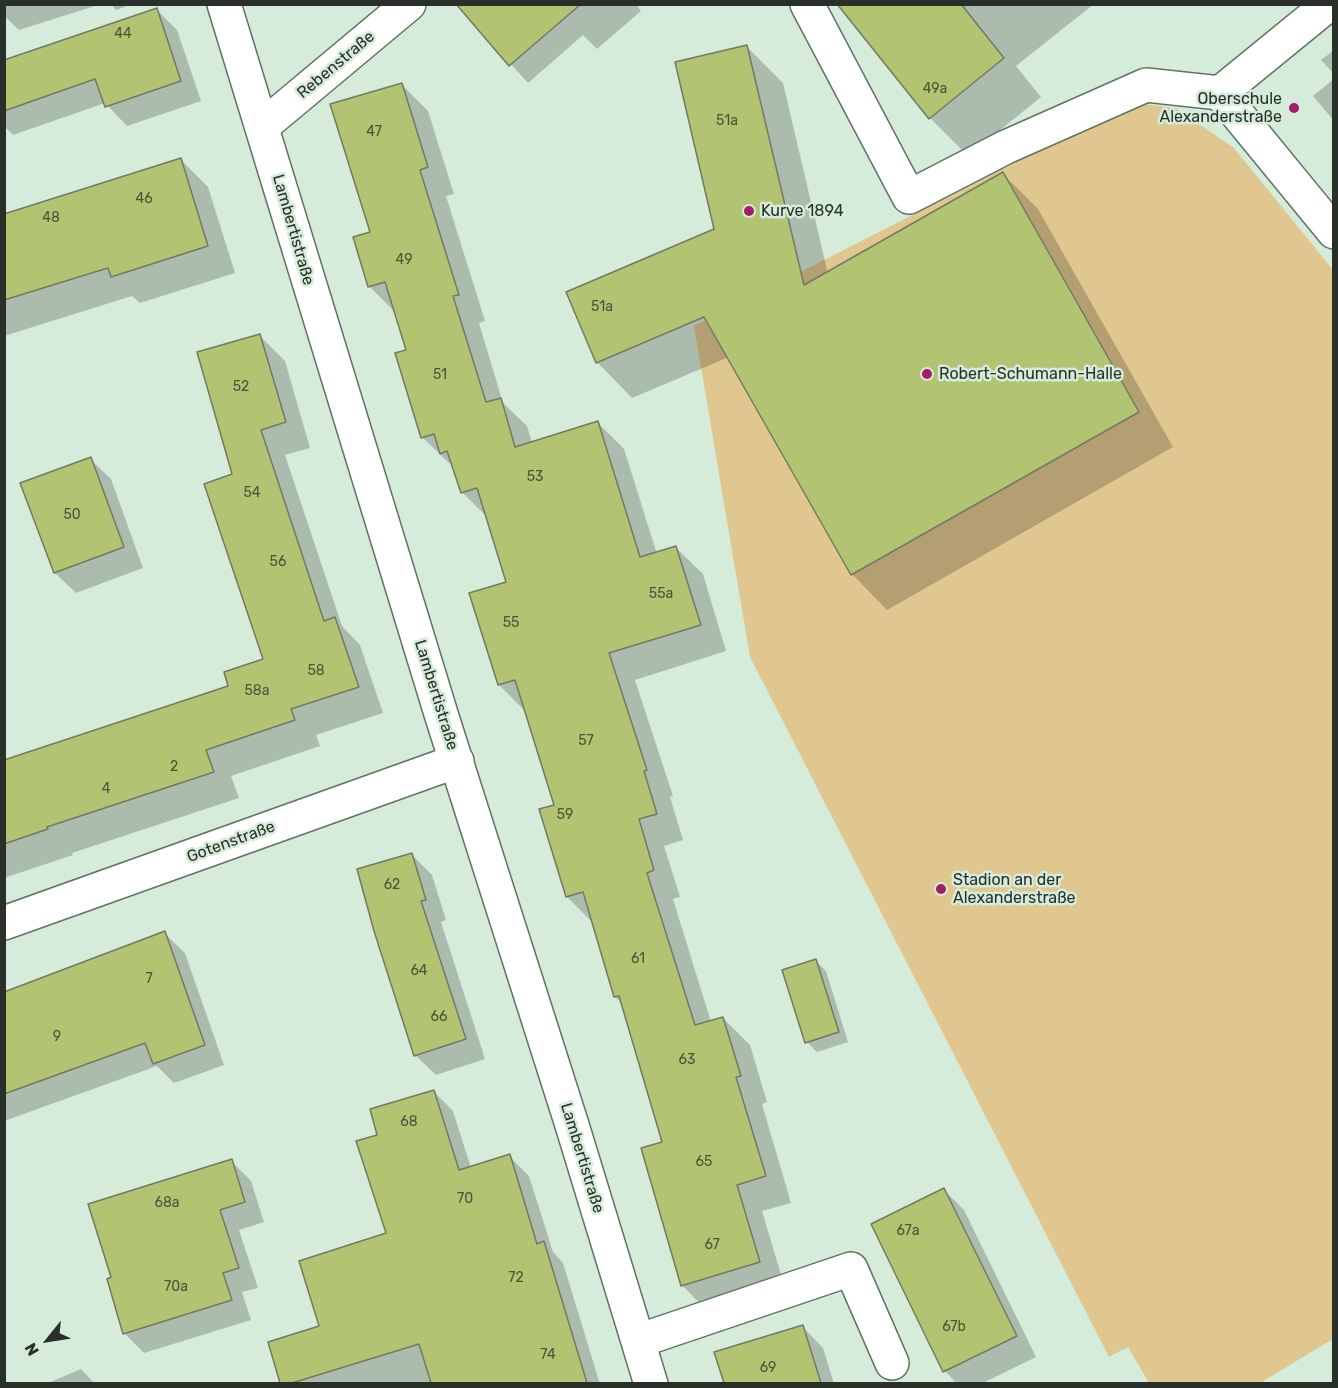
<!DOCTYPE html>
<html>
<head>
<meta charset="utf-8">
<style>
  body { margin:0 }
  #map { position:relative; width:1338px; height:1388px; overflow:hidden; background:#d6ecda; font-family:Rubik,sans-serif }
  canvas { display:block }
  .frame { position:absolute; inset:0; border:6px solid #283029; pointer-events:none }
  .north { position:absolute; left:18px; top:1310px; width:60px; height:60px; -webkit-text-stroke:4px #d6ecda; paint-order:stroke; rotate:240deg; font-size:16px; font-weight:700; line-height:24px; text-align:center; color:#283029 }
  .north::after { content:''; display:block; margin:auto; width:21px; height:27px; background:#283029; clip-path:polygon(50% 0,100% 100%,50% 72%,0 100%) }
</style>
</head>
<body>
<div id="map">
<canvas width="1338" height="1388"></canvas>
<div class="frame"></div>
<div class="north">N</div>
</div>
<script>
const ctx = document.querySelector('canvas').getContext('2d');
ctx.lineJoin = 'round';
function paint(path, color) { ctx.fillStyle = color; ctx.fill(path, 'evenodd'); }
const toPath = rows => new Path2D(rows.map(r => 'M' + r).join(''));
function strokePath(path, color, width, dash) { ctx.strokeStyle = color; ctx.lineWidth = width; ctx.lineCap = dash ? 'butt' : 'round'; ctx.setLineDash(dash || []); ctx.stroke(path); }
function label(font, color, halo, rows, align = 'center') {
  ctx.font = font + ' Rubik,sans-serif'; ctx.lineWidth = 5; ctx.setLineDash([]); ctx.textBaseline = 'middle'; ctx.strokeStyle = halo; ctx.fillStyle = color; for (const [text, x, y, turn = 0] of rows) {
    ctx.save(); ctx.translate(x, y); ctx.rotate((+turn || 0) * Math.PI / 180); ctx.textAlign = isNaN(turn) ? turn : align; if (halo) ctx.strokeText(text, 0, 0); ctx.fillText(text, 0, 0); ctx.restore();
  }
}
const green = toPath([
  [1133,103,1176,108,1234,148,1333,270,1333,1339,1260,1383,1149,1383,1128,1347,1109,1357,750,657,694,326]
]);
const shadow = toPath([
  [4,4,101,4,19,30,4,16],
  [111,4,133,4,116,10],
  [471,4,636,4,641,11,597,49,583,35,528,83,463,11],
  [864,4,1094,4,1016,66,1041,97,968,156,930,118],
  [156,9,177,30,201,101,127,126,105,103,13,135,4,126,4,62],
  [747,47,783,83,828,274,1003,174,1038,209,1173,447,887,610,852,574,729,357,632,398,597,362,716,230],
  [1334,50,1334,74,1321,60],
  [1334,79,1334,121,1313,96],
  [402,85,428,111,454,194,446,196,485,321,479,323,503,403,527,426,532,443,598,423,624,449,657,554,676,548,703,574,726,651,635,680,673,796,670,797,683,840,664,846,680,897,673,899,711,1022,723,1018,750,1045,767,1102,762,1104,791,1203,762,1211,785,1288,708,1312,682,1285,664,1143,623,1004,615,997,593,923,567,897,555,806,526,712,499,685,471,594,508,583,488,518,462,492,453,465,449,463,422,437,408,351,396,313,369,286,372,233],
  [181,160,208,187,235,273,140,303,132,296,4,336,4,215],
  [259,335,285,361,310,448,285,455,342,626,360,645,383,713,316,735,320,746,231,776,239,798,72,853,73,855,4,878,4,762,230,687,265,660,234,475],
  [90,459,111,479,143,568,76,593,55,573,22,484],
  [412,855,432,875,446,920,441,922,485,1059,436,1075,415,1055],
  [164,933,185,953,224,1065,174,1083,157,1066,4,1121,4,994],
  [816,961,826,971,848,1042,817,1052,807,1042],
  [433,1091,453,1111,471,1168,509,1156,529,1176,553,1252,563,1263,600,1384,282,1384,270,1343,321,1327,388,1234,379,1136],
  [231,1161,251,1181,264,1222,239,1230,258,1288,242,1292,251,1320,144,1353,124,1333,113,1278],
  [944,1190,964,1210,1036,1357,981,1384,957,1384,945,1371],
  [803,1327,823,1348,834,1384,726,1384,716,1353],
  [81,1369,95,1384,46,1384]
]);
const building = toPath([
  [456,4,581,4,509,66,456,4],
  [837,4,961,4,1004,58,929,119,837,4],
  [157,8,181,81,105,107,95,79,4,111,4,60,157,8],
  [747,45,804,285,1003,172,1139,412,851,575,704,317,596,363,566,292,714,229,675,62,747,45],
  [402,83,428,167,420,170,459,295,453,296,486,402,501,398,515,447,598,421,640,557,676,546,701,625,609,653,647,770,644,771,657,814,639,819,654,870,647,873,695,1025,723,1017,741,1076,736,1077,766,1176,737,1185,760,1262,681,1286,641,1148,662,1142,619,996,614,997,583,892,566,897,539,809,554,805,515,680,498,685,469,593,506,582,477,488,461,493,447,451,440,454,434,434,421,438,395,353,406,350,385,282,368,287,353,237,370,232,330,104,402,83],
  [181,158,208,246,111,277,108,268,4,300,4,214,181,158],
  [260,334,286,422,261,430,324,621,335,617,359,687,291,709,295,720,206,750,214,772,47,827,48,829,4,844,4,760,228,686,224,672,263,659,204,484,232,474,197,352,260,334],
  [91,457,124,547,54,573,20,483,91,457],
  [412,853,426,900,421,901,466,1039,414,1056,374,931,357,869,412,853],
  [165,931,205,1045,153,1064,145,1043,4,1094,4,992,165,931],
  [816,959,839,1032,805,1043,782,970,816,959],
  [434,1090,459,1170,510,1154,537,1244,544,1241,587,1383,431,1383,419,1344,292,1383,280,1383,268,1342,319,1326,299,1261,386,1233,356,1141,377,1135,370,1109,434,1090],
  [232,1159,245,1202,220,1210,239,1268,223,1273,232,1300,123,1334,107,1279,111,1277,88,1204,232,1159],
  [944,1188,1017,1336,943,1372,871,1224,944,1188],
  [803,1325,821,1383,724,1383,714,1352,803,1325]
]);
const minor = toPath([
  [224,4,442,717,572,1125,651,1384],
  [807,4,909,197,1006,147,1146,85,1220,93],
  [1329,4,1220,93,1334,232],
  [263,126,409,4],
  [4,923,457,761],
  [638,1341,851,1269,892,1363]
]);
const markers = [
  [1294,108,6,"#a21d6b"],
  [749,211,6,"#a21d6b"],
  [927,374,6,"#a21d6b"],
  [941,889,6,"#a21d6b"]
];
const numberNames = [
  ["44",123,34],
  ["49a",935,89],
  ["51a",727,121],
  ["47",374,132],
  ["46",144,199],
  ["48",51,218],
  ["49",404,260],
  ["51a",602,307],
  ["51",440,375],
  ["52",241,387],
  ["53",535,477],
  ["54",252,493],
  ["50",72,515],
  ["56",278,562],
  ["55a",661,594],
  ["55",511,623],
  ["58",316,671],
  ["58a",257,691],
  ["57",586,741],
  ["2",174,767],
  ["4",106,789],
  ["59",565,815],
  ["62",392,885],
  ["61",638,959],
  ["64",419,971],
  ["7",149,979],
  ["66",439,1017],
  ["9",57,1037],
  ["63",687,1060],
  ["68",409,1122],
  ["65",704,1162],
  ["70",465,1199],
  ["68a",167,1203],
  ["67a",908,1231],
  ["67",712,1245],
  ["72",516,1278],
  ["70a",176,1287],
  ["67b",954,1327],
  ["74",548,1355],
  ["69",768,1368]
];
const streetNames = [
  ["Rebenstraße",336,65,-40],
  ["Lambertistraße",293,230,74],
  ["Lambertistraße",436,695,73],
  ["Gotenstraße",231,842,-20],
  ["Lambertistraße",582,1158,73]
];
const poiNames = [
  ["Oberschule",1282,99,"right"],
  ["Alexanderstraße",1282,117,"right"],
  ["Kurve 1894",761,211],
  ["Robert-Schumann-Halle",939,374],
  ["Stadion an der",953,880],
  ["Alexanderstraße",953,898]
];
paint(green, '#e0c78f');
paint(shadow, '#0003');
paint(building, '#b2c371');
strokePath(building, '#747963', 1.5);
strokePath(minor, '#607363', 36);
strokePath(minor, '#fff', 33);
for (const [x, y, r, color] of markers) { const dot = new Path2D(); dot.arc(x, y, r, 0, 2 * Math.PI); ctx.fillStyle = color; ctx.fill(dot); strokePath(dot, '#d6ecda', 2); }
label('14px', '#4a553b', null, numberNames);
label('16px', '#283029', '#d6ecda', streetNames);
label('16px', '#283029', '#d6ecda', poiNames, 'left');
</script>
</body>
</html>
